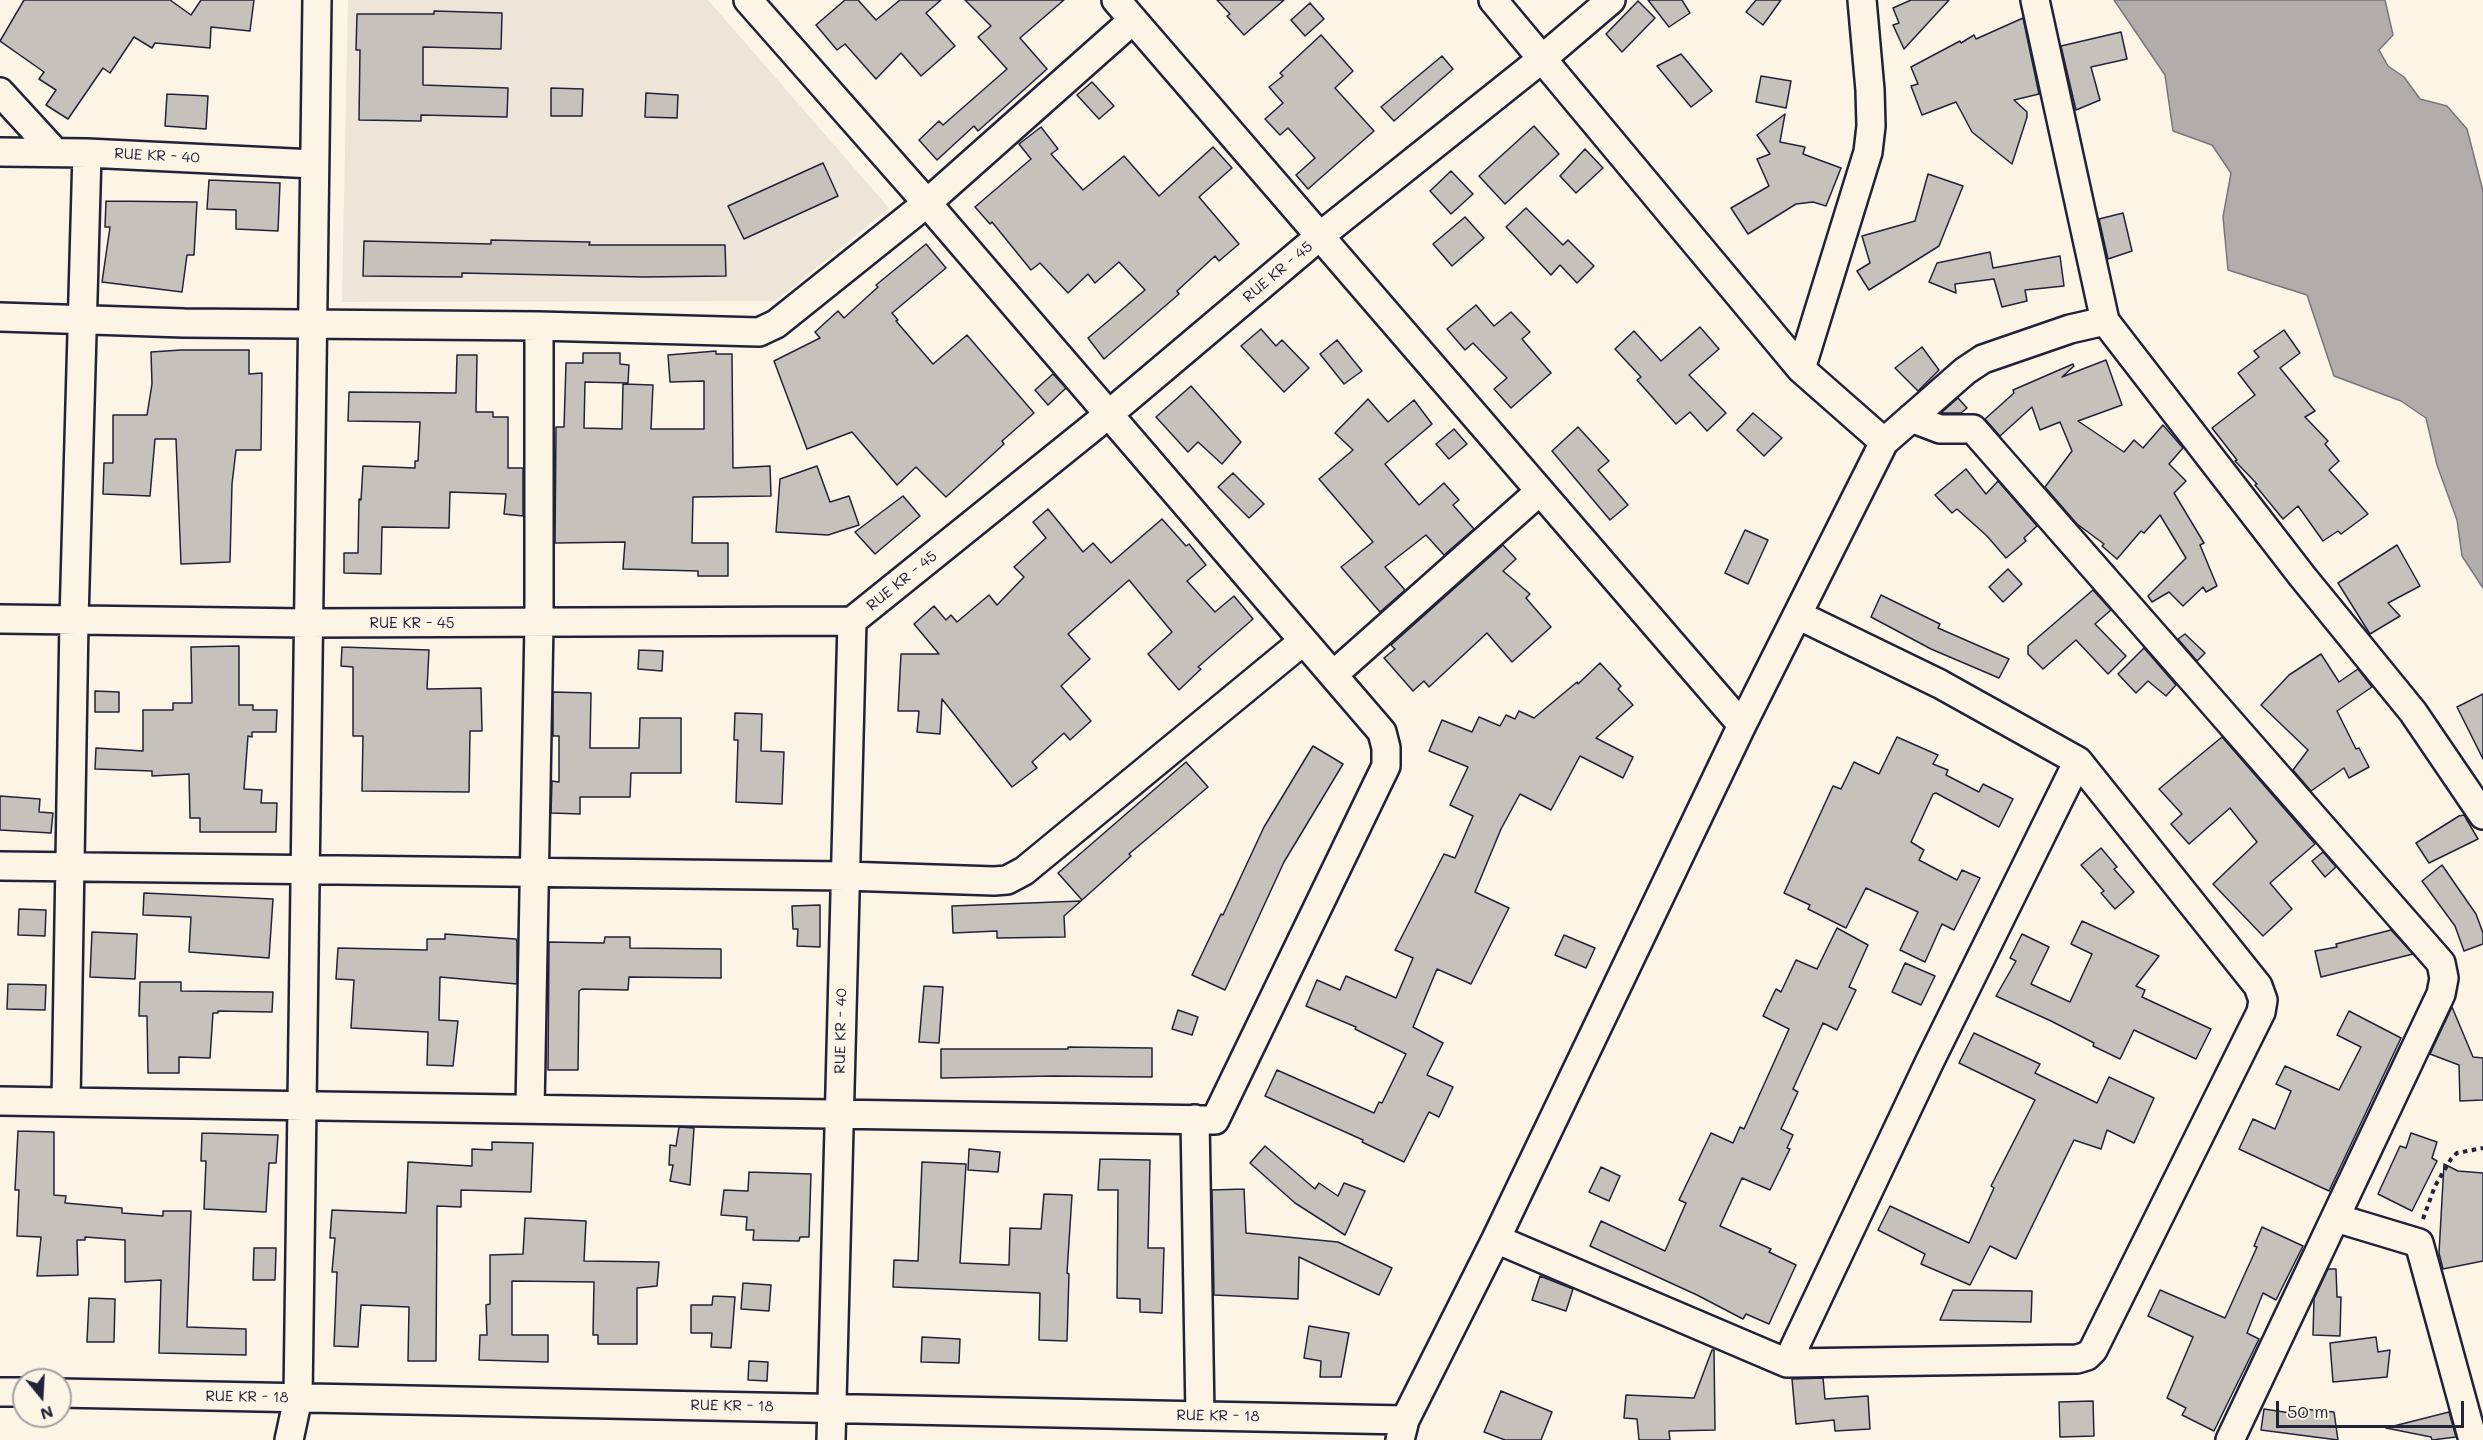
<!DOCTYPE html>
<html>
<head>
<meta charset="utf-8">
<style>
  body { margin:0 }
  #map { position:relative; width:2483px; height:1440px; overflow:hidden; background:#fcf5e5; font-family:Mali,sans-serif }
  canvas { display:block }
  .north { position:absolute; left:12px; top:1368px; width:60px; height:60px; box-sizing:border-box; background:#fcf5e5; border:2px solid #a5a1a1; border-radius:50%; rotate:162deg; font-size:16px; font-weight:700; line-height:24px; text-align:center; color:#22223b }
  .north::after { content:''; display:block; margin:auto; width:21px; height:27px; background:#22223b; clip-path:polygon(50% 0,100% 100%,50% 72%,0 100%) }
  .scale { position:absolute; left:2276px; top:1401px; width:188px; height:27px; box-sizing:border-box; border:3px solid #22223b; border-top:0; padding-left:8px; font-size:18px; line-height:21px; white-space:nowrap; color:#22223b; -webkit-text-stroke:4px #fcf5e5; paint-order:stroke }
</style>
</head>
<body>
<div id="map">
<canvas width="2483" height="1440"></canvas>
<div class="north">N</div>
<div class="scale">50 m</div>
</div>
<script>
const ctx = document.querySelector('canvas').getContext('2d');
ctx.lineJoin = 'round';
function paint(path, color) { ctx.fillStyle = color; ctx.fill(path, 'evenodd'); }
const toPath = rows => new Path2D(rows.map(r => 'M' + r).join(''));
function strokePath(path, color, width, dash) { ctx.strokeStyle = color; ctx.lineWidth = width; ctx.lineCap = dash ? 'butt' : 'round'; ctx.setLineDash(dash || []); ctx.stroke(path); }
function label(font, color, halo, rows, align = 'center') {
  ctx.font = font + ' Mali,sans-serif'; ctx.lineWidth = 4.5; ctx.setLineDash([]); ctx.textBaseline = 'middle'; ctx.strokeStyle = halo; ctx.fillStyle = color; for (const [text, x, y, turn = 0] of rows) {
    ctx.save(); ctx.translate(x, y); ctx.rotate((+turn || 0) * Math.PI / 180); ctx.textAlign = isNaN(turn) ? turn : align; if (halo) ctx.strokeText(text, 0, 0); ctx.fillText(text, 0, 0); ctx.restore();
  }
}
const built = toPath([
  [348,0,708,0,889,208,776,301,342,302]
]);
const water = toPath([
  [2114,0,2385,0,2393,35,2379,50,2388,66,2404,77,2420,99,2447,106,2467,129,2483,191,2483,588,2462,556,2457,520,2437,465,2426,418,2401,401,2334,376,2307,295,2228,270,2223,217,2231,173,2212,145,2173,131,2165,75,2114,0]
]);
const building = toPath([
  [24,0,170,0,191,15,201,0,254,0,250,31,211,27,210,48,155,43,152,48,134,37,110,73,103,68,68,119,46,105,56,90,39,79,44,72,0,41,24,0],
  [845,0,858,0,876,20,900,0,941,0,926,13,955,46,921,76,901,53,876,79,845,44,837,50,816,25,845,0],
  [965,0,1064,0,1020,38,1047,69,978,131,974,126,937,160,919,140,939,121,943,125,1007,69,978,37,991,26,965,0],
  [1217,0,1284,0,1244,35,1227,16,1230,14,1217,0],
  [1648,0,1682,0,1690,13,1669,27,1648,0],
  [1756,0,1781,0,1763,25,1746,12,1756,0],
  [1911,0,1949,0,1904,49,1893,25,1899,23,1893,8,1911,0],
  [1638,1,1655,18,1622,52,1606,34,1638,1],
  [1310,3,1324,19,1305,36,1291,20,1310,3],
  [434,11,502,13,501,49,423,47,423,85,508,88,507,117,421,115,421,121,359,120,360,50,356,50,357,14,434,14,434,11],
  [2023,18,2039,94,2014,100,2027,112,2027,117,2012,164,1972,132,1956,102,1922,115,1911,86,1918,84,1911,67,1960,41,1961,43,1974,35,1976,39,2023,18],
  [2121,32,2127,59,2091,67,2100,100,2076,110,2061,46,2121,32],
  [1321,35,1353,71,1335,88,1374,131,1308,189,1296,175,1315,158,1288,128,1280,135,1265,119,1283,103,1269,87,1283,76,1280,73,1321,35],
  [1681,54,1712,91,1691,107,1657,66,1681,54],
  [1442,56,1453,69,1394,121,1381,107,1442,56],
  [1761,76,1791,81,1786,108,1756,102,1761,76],
  [1092,82,1114,106,1099,119,1077,95,1092,82],
  [551,88,583,89,582,116,551,116,551,88],
  [646,93,678,95,677,118,645,117,646,93],
  [167,94,208,96,206,129,165,126,167,94],
  [1785,114,1780,142,1805,147,1803,154,1841,168,1826,206,1813,202,1796,204,1748,234,1731,208,1769,186,1757,159,1770,154,1757,135,1785,114],
  [1534,126,1559,154,1505,204,1479,176,1534,126],
  [1041,127,1058,149,1051,154,1083,190,1124,156,1159,196,1213,147,1232,168,1199,197,1239,244,1219,261,1215,256,1177,291,1179,294,1104,359,1088,338,1145,290,1119,262,1095,283,1088,274,1068,293,1040,263,1031,270,992,222,990,224,975,207,1031,159,1019,144,1041,127],
  [1585,149,1603,168,1576,193,1560,176,1585,149],
  [823,163,838,196,744,239,728,206,823,163],
  [1451,171,1473,194,1451,214,1430,191,1451,171],
  [1928,174,1963,186,1939,246,1869,290,1857,271,1870,263,1862,236,1915,221,1928,174],
  [209,180,280,183,278,231,236,229,236,210,207,209,209,180],
  [106,201,197,202,194,255,187,255,182,292,102,282,110,227,105,227,106,201],
  [1526,208,1563,245,1568,240,1594,266,1577,283,1560,265,1551,275,1506,227,1526,208],
  [2123,213,2132,251,2108,259,2099,219,2123,213],
  [1465,217,1484,238,1452,266,1433,244,1465,217],
  [491,240,590,242,589,245,725,245,726,276,644,277,462,273,462,277,363,276,364,241,491,244,491,240],
  [926,244,946,268,892,313,898,320,896,321,933,364,967,335,1034,413,1002,441,1004,444,946,497,916,467,897,485,852,432,807,449,774,361,820,338,815,332,838,311,844,318,878,287,876,285,926,244],
  [1990,252,1993,268,2060,256,2064,286,2025,290,2027,301,2002,307,1994,279,1955,284,1956,293,1929,282,1937,263,1990,252],
  [1476,305,1494,326,1511,312,1530,332,1522,339,1551,373,1511,408,1494,389,1507,378,1473,343,1465,350,1447,329,1476,305],
  [1700,327,1719,349,1689,375,1726,413,1707,431,1690,412,1676,424,1637,380,1641,377,1615,349,1634,331,1661,361,1700,327],
  [1261,329,1276,346,1282,340,1309,368,1284,392,1241,346,1261,329],
  [2284,330,2300,353,2280,368,2315,411,2305,417,2328,441,2325,444,2339,461,2329,470,2368,514,2341,534,2338,531,2323,541,2298,506,2283,519,2255,485,2257,484,2235,461,2237,460,2212,428,2255,395,2238,373,2259,357,2254,351,2284,330],
  [1337,340,1362,371,1344,384,1320,354,1337,340],
  [1922,347,1939,370,1918,391,1895,368,1922,347],
  [181,350,249,350,249,374,262,373,261,450,236,450,232,484,230,562,181,564,176,439,155,439,150,496,103,494,104,463,113,463,113,415,147,415,152,384,151,352,181,350],
  [716,351,716,354,732,354,733,468,770,466,771,496,693,497,692,543,728,543,728,576,698,576,698,571,623,569,625,542,555,543,556,427,564,427,566,363,583,363,583,353,620,353,620,364,629,365,628,383,585,382,584,428,622,429,623,384,653,385,651,429,704,429,704,381,670,382,668,355,716,351],
  [457,355,477,355,476,412,493,412,493,417,508,417,508,468,523,468,523,516,504,514,506,494,450,492,449,528,382,527,381,574,344,573,344,553,358,553,359,499,361,500,363,466,415,468,415,461,418,461,420,422,348,421,349,392,456,393,457,355],
  [2106,360,2122,405,2078,421,2124,452,2134,440,2143,448,2163,425,2183,448,2169,464,2186,481,2174,493,2204,543,2200,545,2217,586,2206,592,2203,587,2183,606,2169,592,2152,602,2148,596,2186,558,2160,515,2144,533,2141,531,2117,559,2102,546,2104,544,2077,524,2045,487,2072,451,2060,422,2040,430,2032,407,2000,436,1985,419,2014,393,2013,390,2073,364,2074,366,2062,377,2106,360],
  [1053,374,1066,388,1048,405,1035,390,1053,374],
  [1191,386,1241,442,1222,464,1198,442,1188,452,1156,417,1191,386],
  [1958,398,1967,408,1961,413,1941,413,1958,398],
  [1368,399,1388,422,1414,400,1432,424,1385,464,1419,505,1444,483,1459,500,1453,505,1474,529,1444,555,1426,535,1385,567,1405,590,1380,612,1341,567,1373,542,1319,479,1353,450,1335,433,1368,399],
  [1753,413,1782,438,1764,456,1737,430,1753,413],
  [1578,427,1609,461,1598,470,1628,505,1610,520,1552,451,1578,427],
  [1454,429,1467,444,1449,459,1436,444,1454,429],
  [817,466,830,502,849,496,859,525,828,535,776,532,780,479,817,466],
  [1966,469,1986,494,1998,481,2037,526,2024,538,2026,541,2006,558,1987,536,1957,509,1952,513,1935,495,1966,469],
  [1233,473,1264,504,1249,518,1218,487,1233,473],
  [903,496,920,516,875,554,855,532,903,496],
  [1048,509,1083,552,1093,543,1111,563,1162,519,1186,546,1189,544,1206,565,1187,581,1215,612,1234,596,1253,619,1198,667,1201,669,1179,690,1148,654,1172,632,1129,580,1068,634,1090,659,1061,686,1091,721,1070,740,1064,733,1032,762,1037,768,1012,787,942,699,940,734,917,732,919,711,898,711,901,654,939,654,914,624,934,606,946,620,951,615,957,622,989,595,997,605,1024,577,1014,567,1046,538,1033,522,1048,509],
  [1745,530,1768,540,1748,584,1725,573,1745,530],
  [1503,545,1516,559,1503,571,1530,594,1526,598,1551,627,1512,662,1487,633,1429,687,1424,681,1413,691,1384,658,1395,649,1391,645,1503,545],
  [2397,545,2420,586,2388,603,2400,616,2370,634,2338,583,2397,545],
  [2008,569,2022,584,2003,602,1989,587,2008,569],
  [2093,590,2111,610,2095,624,2126,656,2108,674,2076,640,2043,669,2028,654,2028,646,2093,590],
  [1881,595,1940,624,1938,628,2009,659,1999,678,1931,649,1871,617,1881,595],
  [2185,634,2205,653,2197,661,2178,639,2185,634],
  [239,646,239,705,253,705,253,710,277,710,276,732,252,732,252,737,248,736,244,789,262,790,261,803,277,803,276,832,200,832,200,818,190,818,189,774,152,776,152,771,95,769,96,748,143,751,143,710,173,710,173,703,192,703,191,647,239,646],
  [342,647,429,650,427,689,481,688,482,731,470,731,469,792,362,791,363,736,353,736,353,667,341,666,342,647],
  [2144,648,2176,685,2166,696,2148,681,2136,693,2118,674,2144,648],
  [639,650,663,651,662,671,638,669,639,650],
  [2321,654,2339,682,2358,669,2372,687,2337,711,2356,749,2359,748,2369,767,2349,778,2344,768,2311,791,2293,770,2308,750,2261,705,2289,675,2321,654],
  [1600,663,1621,686,1618,689,1633,705,1596,738,1633,757,1623,778,1580,756,1551,810,1520,794,1501,829,1475,892,1509,908,1471,984,1437,969,1413,1027,1443,1043,1427,1075,1453,1087,1439,1117,1429,1112,1404,1162,1362,1142,1363,1140,1265,1096,1277,1070,1374,1113,1379,1102,1382,1103,1406,1054,1355,1029,1356,1027,1306,1006,1317,980,1340,990,1346,976,1396,998,1413,958,1395,950,1444,854,1455,858,1473,816,1450,805,1468,767,1429,751,1442,720,1472,732,1479,717,1500,726,1506,715,1515,719,1519,711,1534,718,1577,682,1578,684,1600,663],
  [95,691,119,692,119,712,95,712,95,691],
  [553,692,591,693,590,748,639,748,640,718,681,718,681,773,631,773,630,797,580,797,580,814,551,813,552,781,559,782,559,736,553,736,553,692],
  [2483,694,2483,759,2457,707,2483,694],
  [735,713,762,714,761,751,784,752,782,804,736,802,738,740,734,740,735,713],
  [1897,737,1938,755,1933,764,1948,770,1946,775,1979,792,1983,784,2013,799,1999,827,1936,793,1933,794,1911,842,1924,850,1919,860,1957,880,1962,870,1980,878,1954,930,1942,924,1925,962,1900,950,1918,912,1866,888,1846,928,1808,909,1810,905,1784,893,1833,786,1841,789,1854,762,1879,774,1897,737],
  [2222,737,2315,844,2270,883,2292,909,2263,936,2213,884,2257,842,2230,808,2189,844,2171,824,2182,814,2159,789,2222,737],
  [1313,746,1343,764,1284,862,1225,990,1192,975,1221,914,1223,915,1264,827,1313,746],
  [1186,762,1208,787,1129,854,1131,856,1082,900,1058,873,1186,762],
  [0,796,40,799,39,812,53,813,51,833,0,830,0,796],
  [2464,815,2478,839,2429,863,2416,843,2459,816,2464,815],
  [2101,848,2117,867,2114,869,2134,892,2115,909,2101,893,2104,891,2081,865,2101,848],
  [2323,852,2336,867,2325,877,2312,861,2323,852],
  [2442,865,2476,914,2483,933,2483,944,2464,951,2455,926,2422,881,2442,865],
  [144,893,273,899,269,958,189,952,191,917,143,915,144,893],
  [1081,901,1064,916,1065,937,997,938,997,931,953,933,952,906,1081,901],
  [820,905,820,947,797,946,798,929,793,929,792,906,820,905],
  [19,909,46,910,45,936,18,935,19,909],
  [2082,921,2159,956,2136,986,2145,990,2142,997,2211,1029,2196,1059,2134,1030,2120,1059,2093,1046,2094,1043,2051,1021,1996,996,2016,961,2010,958,2022,934,2049,947,2031,984,2070,1002,2092,954,2071,944,2082,921],
  [1837,928,1868,945,1849,987,1856,990,1837,1030,1823,1023,1793,1089,1798,1092,1781,1129,1793,1135,1787,1148,1790,1149,1770,1190,1742,1178,1720,1226,1771,1249,1769,1252,1796,1265,1769,1324,1746,1314,1743,1319,1697,1295,1590,1246,1601,1221,1665,1251,1686,1203,1679,1200,1711,1133,1733,1143,1740,1127,1744,1129,1789,1029,1763,1016,1776,989,1781,992,1796,960,1817,969,1837,928],
  [2391,930,2413,954,2321,977,2315,951,2337,947,2336,944,2391,930],
  [92,932,137,934,135,979,90,977,92,932],
  [445,934,516,939,517,942,517,984,440,977,439,1020,458,1021,453,1066,427,1065,428,1032,351,1028,354,980,336,979,338,948,427,950,427,939,445,939,445,934],
  [1564,935,1595,948,1586,968,1555,955,1564,935],
  [605,937,630,937,630,948,721,949,721,978,629,977,628,990,582,989,579,991,578,1070,548,1070,549,942,604,943,605,937],
  [1905,963,1935,976,1921,1005,1892,992,1905,963],
  [140,982,181,982,181,991,273,992,272,1012,218,1011,218,1013,213,1013,210,1058,179,1057,179,1073,148,1073,147,1016,139,1016,140,982],
  [8,984,46,985,45,1010,7,1009,8,984],
  [924,986,943,987,939,1043,919,1042,924,986],
  [2452,1007,2473,1057,2483,1058,2483,1100,2460,1101,2459,1065,2430,1054,2452,1007],
  [1178,1010,1198,1017,1192,1035,1172,1029,1178,1010],
  [2349,1011,2401,1038,2329,1191,2239,1149,2253,1119,2275,1129,2291,1091,2276,1084,2285,1066,2339,1090,2361,1047,2337,1035,2349,1011],
  [1974,1033,2040,1064,2035,1073,2097,1103,2109,1077,2154,1098,2134,1143,2107,1130,2101,1149,2074,1140,2016,1259,1990,1246,1970,1285,1921,1264,1925,1254,1878,1230,1890,1206,1969,1243,1994,1188,1991,1186,2035,1100,1959,1063,1974,1033],
  [1068,1047,1152,1048,1152,1077,1054,1076,941,1078,941,1049,1068,1049,1068,1047],
  [679,1127,694,1128,690,1185,670,1181,673,1165,669,1165,670,1145,676,1146,679,1127],
  [18,1131,54,1132,54,1195,66,1196,65,1203,122,1208,122,1213,163,1216,163,1211,191,1211,187,1327,246,1329,246,1355,159,1353,161,1280,125,1282,125,1240,85,1237,85,1240,77,1240,78,1275,37,1276,41,1237,17,1236,19,1190,15,1190,18,1131],
  [202,1133,278,1135,276,1163,269,1163,266,1212,204,1209,206,1161,201,1161,202,1133],
  [2411,1133,2437,1142,2432,1158,2437,1161,2412,1211,2378,1194,2400,1146,2406,1148,2411,1133],
  [492,1142,533,1143,531,1192,461,1190,461,1207,437,1206,436,1361,408,1361,409,1307,361,1305,358,1347,334,1346,337,1272,332,1272,335,1238,330,1238,332,1210,406,1213,408,1162,472,1166,472,1149,492,1150,492,1142],
  [1265,1146,1315,1189,1319,1183,1338,1196,1344,1183,1365,1191,1345,1235,1295,1203,1250,1163,1265,1146],
  [969,1149,1000,1152,998,1172,968,1170,969,1149],
  [1100,1159,1150,1160,1148,1248,1164,1248,1162,1313,1140,1312,1140,1299,1117,1298,1118,1190,1098,1190,1100,1159],
  [922,1162,966,1164,960,1263,1009,1265,1010,1228,1041,1229,1044,1194,1072,1195,1067,1273,1069,1274,1067,1341,1039,1340,1040,1293,893,1287,894,1260,918,1261,922,1162],
  [2444,1164,2458,1171,2483,1173,2483,1261,2443,1269,2439,1253,2444,1164],
  [1601,1167,1620,1176,1609,1201,1589,1192,1601,1167],
  [749,1172,811,1174,809,1237,800,1237,799,1241,753,1240,754,1230,746,1230,747,1217,721,1215,724,1190,748,1191,749,1172],
  [1244,1189,1246,1233,1338,1242,1392,1268,1379,1295,1299,1257,1298,1299,1214,1295,1212,1190,1244,1189],
  [525,1218,586,1221,584,1261,659,1262,657,1286,637,1288,637,1344,598,1344,598,1335,593,1335,594,1282,512,1281,512,1335,548,1335,548,1362,479,1360,480,1335,487,1335,486,1305,490,1304,490,1255,523,1254,525,1218],
  [2262,1227,2303,1246,2276,1300,2263,1293,2247,1333,2259,1339,2214,1431,2182,1415,2186,1408,2167,1398,2193,1337,2148,1316,2160,1290,2225,1318,2257,1247,2254,1246,2262,1227],
  [254,1248,276,1248,275,1280,253,1280,254,1248],
  [2328,1269,2336,1269,2337,1297,2341,1297,2340,1336,2313,1335,2314,1299,2328,1269],
  [1540,1276,1573,1289,1566,1311,1532,1300,1540,1276],
  [743,1283,771,1285,769,1311,741,1309,743,1283],
  [1953,1290,2032,1291,2031,1322,1940,1320,1953,1290],
  [713,1296,735,1297,731,1348,711,1347,712,1333,691,1333,691,1305,712,1305,713,1296],
  [89,1298,115,1299,114,1342,87,1342,89,1298],
  [1309,1326,1349,1333,1341,1377,1320,1377,1321,1361,1304,1358,1309,1326],
  [922,1337,960,1339,959,1363,921,1362,922,1337],
  [2376,1337,2378,1352,2390,1350,2387,1377,2333,1382,2330,1343,2376,1337],
  [1712,1350,1714,1350,1715,1430,1669,1431,1670,1440,1639,1440,1637,1419,1624,1418,1626,1395,1694,1398,1712,1350],
  [749,1361,768,1362,767,1381,748,1380,749,1361],
  [1823,1378,1825,1399,1868,1396,1870,1429,1835,1431,1834,1420,1796,1424,1792,1379,1823,1378],
  [1501,1391,1552,1412,1541,1440,1505,1440,1484,1432,1501,1391],
  [2093,1401,2094,1436,2060,1437,2059,1402,2093,1401],
  [2264,1409,2304,1415,2304,1409,2334,1412,2338,1440,2261,1430,2264,1409],
  [2449,1412,2456,1437,2432,1440,2431,1437,2386,1428,2449,1412]
]);
const path = toPath([
  [2423,1219,2435,1186,2451,1159,2457,1153,2483,1148]
]);
const minor = toPath([
  [1116,0,1742,725],
  [1493,0,1801,369,1884,442],
  [2035,0,2105,321,2302,576,2413,712,2483,815],
  [0,92,55,152],
  [0,152,87,153,314,164],
  [0,317,184,323,539,326,759,332,776,324,927,203,1133,20],
  [1801,369,1868,152,1871,126,1870,90,1862,0],
  [1911,418,1940,429,1973,429,2441,963,2444,978,2441,994,2230,1440],
  [0,619,307,623,852,621,1109,414,1320,236,1543,58,1611,0],
  [1333,675,1540,491],
  [0,866,845,876,994,881,1007,880,1024,871,1302,642],
  [0,1101,1215,1120,1386,766,1386,748,1382,732,927,203,748,0],
  [66,1102,74,620,87,153],
  [530,1109,539,623,539,326],
  [1195,1119,1200,1416],
  [2336,1218,2419,1243,2473,1440],
  [1496,1239,1787,1363,2077,1359,2087,1356,2093,1350,2261,1012,2263,1000,2258,986,2078,761,1940,684,1798,615],
  [1787,1363,1929,1063,2078,761],
  [0,1392,24,1392],
  [60,1393,1405,1420],
  [289,1440,298,1398,317,0],
  [831,1440,852,621],
  [1400,1440,1405,1420,1496,1239,1742,725,1884,442,1965,371,1983,359,2070,329,2105,321]
]);
const streetNames = [
  ["RUE KR - 40",157,156,3],
  ["RUE KR - 45",1278,272,-40],
  ["RUE KR - 45",902,581,-39],
  ["RUE KR - 45",412,623],
  ["RUE KR - 40",841,1031,-89],
  ["RUE KR - 18",247,1397,1],
  ["RUE KR - 18",732,1406,1],
  ["RUE KR - 18",1218,1416,1]
];
paint(built, '#ece5d8');
paint(water, '#b2adab');
strokePath(water, '#78757e', 1.5);
paint(building, '#c6c1bb');
strokePath(building, '#22223b', 1.5);
strokePath(minor, '#22223b', 32);
strokePath(path, '#22223b', 4, [4.5, 4.5]);
strokePath(minor, '#fcf5e5', 27);
label('15px', '#22223b', '#fcf5e5', streetNames);
</script>
</body>
</html>
